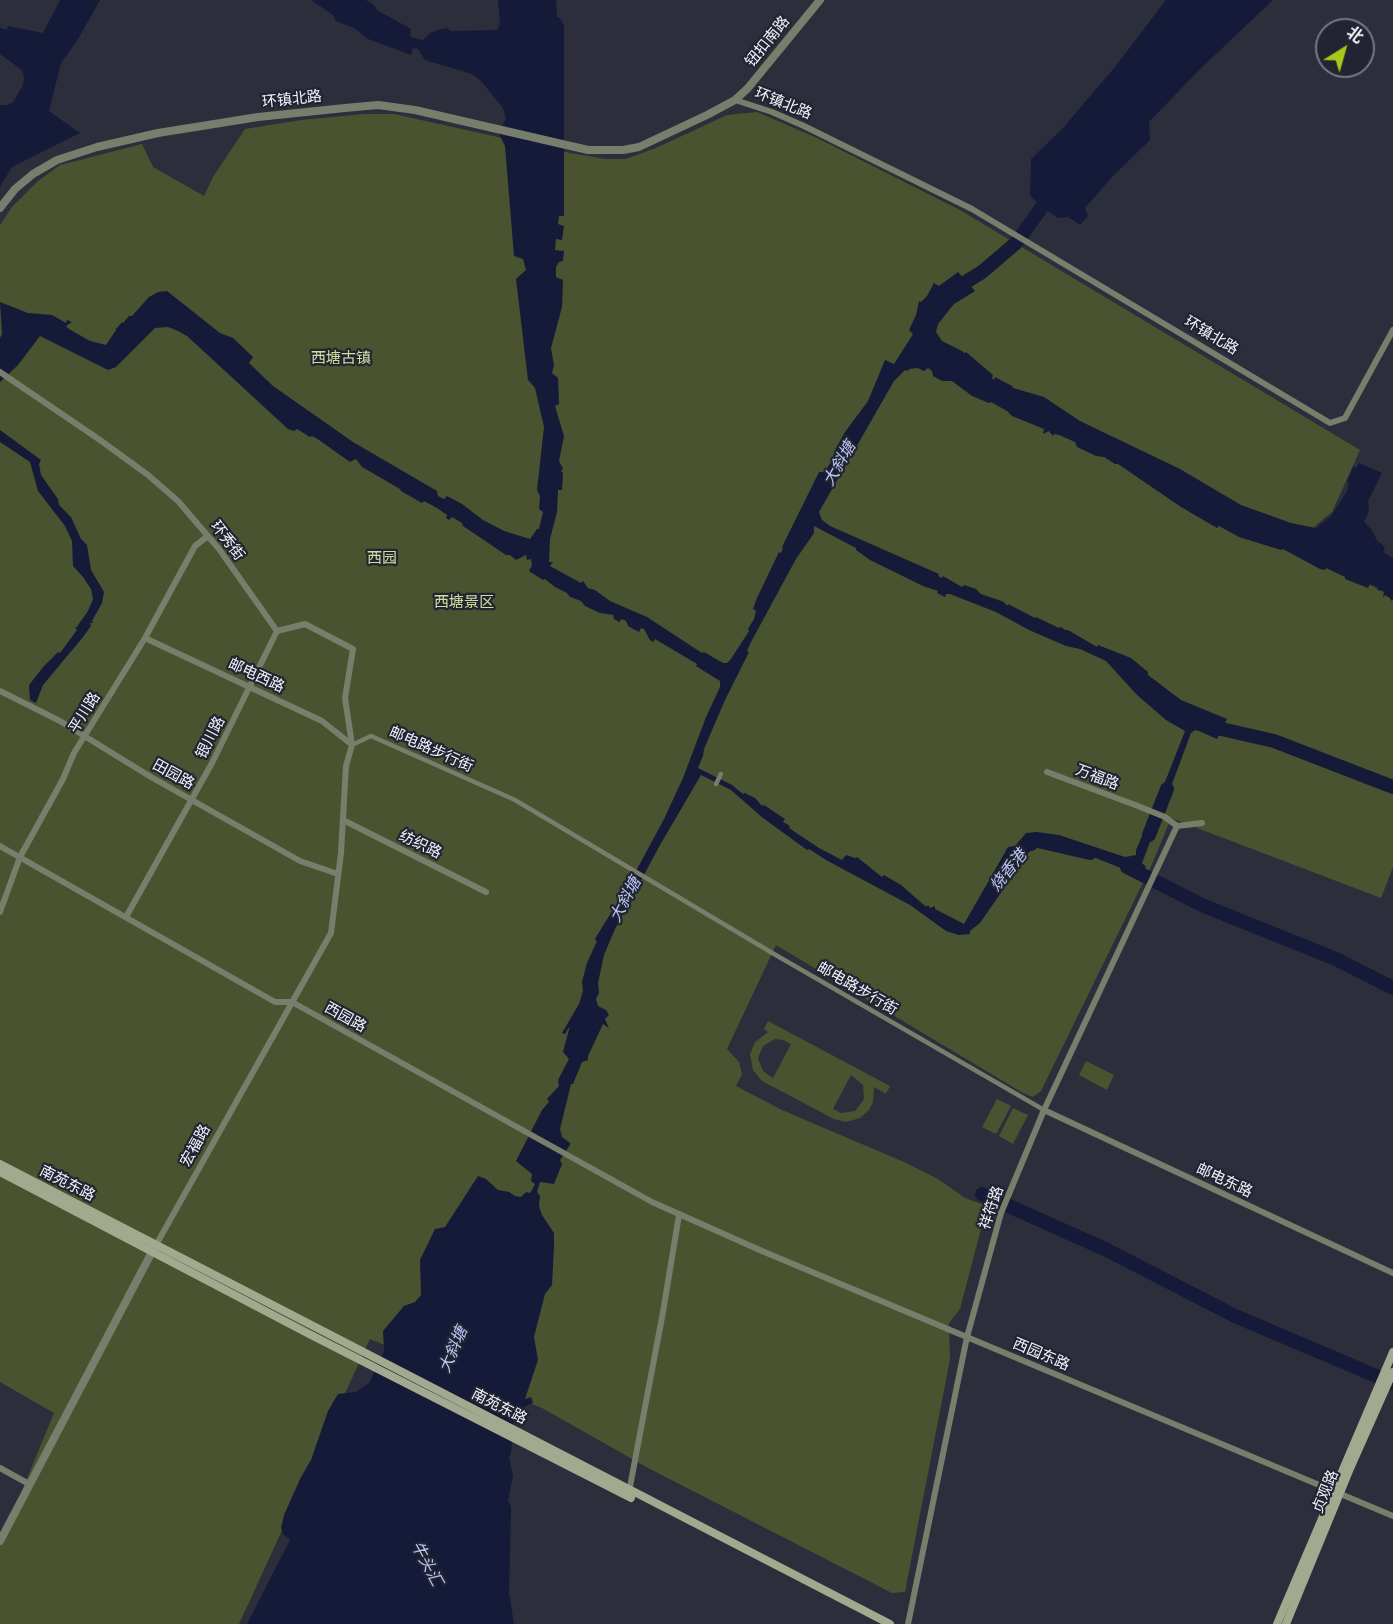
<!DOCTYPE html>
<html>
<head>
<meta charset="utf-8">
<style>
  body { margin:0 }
  #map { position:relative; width:1393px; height:1624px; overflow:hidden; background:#2c2f3b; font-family:Signika,"Noto Sans SC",sans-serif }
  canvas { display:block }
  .north { position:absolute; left:1315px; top:18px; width:60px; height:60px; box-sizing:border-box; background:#222531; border:2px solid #757882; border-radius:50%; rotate:37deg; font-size:16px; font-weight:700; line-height:24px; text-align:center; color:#f1f4fc }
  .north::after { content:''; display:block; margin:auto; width:21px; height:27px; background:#a9c71a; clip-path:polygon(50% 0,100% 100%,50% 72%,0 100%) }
</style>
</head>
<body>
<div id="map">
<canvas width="1393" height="1624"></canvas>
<div class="north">北</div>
</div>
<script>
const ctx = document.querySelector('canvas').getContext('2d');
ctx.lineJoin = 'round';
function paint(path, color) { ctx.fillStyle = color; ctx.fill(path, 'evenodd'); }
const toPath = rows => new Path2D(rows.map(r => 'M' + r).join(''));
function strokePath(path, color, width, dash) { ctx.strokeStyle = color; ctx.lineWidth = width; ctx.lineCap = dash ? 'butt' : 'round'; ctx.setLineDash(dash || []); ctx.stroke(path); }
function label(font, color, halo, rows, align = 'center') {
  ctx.font = font + ' Signika,"Noto Sans SC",sans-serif'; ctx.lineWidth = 4.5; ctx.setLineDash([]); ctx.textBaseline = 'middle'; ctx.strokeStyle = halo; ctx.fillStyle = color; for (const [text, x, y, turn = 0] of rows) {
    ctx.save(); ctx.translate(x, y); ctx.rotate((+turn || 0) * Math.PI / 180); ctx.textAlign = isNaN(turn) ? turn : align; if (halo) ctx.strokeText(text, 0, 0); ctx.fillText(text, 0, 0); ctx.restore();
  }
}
const green = toPath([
  [757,112,817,138,960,210,1360,450,1332,512,1315,526,1302,549,1393,597,1393,867,1381,898,1171,818,1153,862,1041,1091,1033,1097,1023,1093,776,945,727,1049,739,1062,742,1074,736,1086,782,1110,904,1162,938,1179,965,1198,987,1206,960,1309,949,1323,950,1359,905,1592,892,1593,648,1468,542,1408,370,1339,239,1624,0,1624,0,1544,54,1413,0,1382,0,225,12,207,38,181,60,165,142,144,153,167,204,196,213,177,245,129,301,120,364,114,394,114,570,153,605,159,626,159,656,148,727,115],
  [768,1021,890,1086,886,1094,874,1087,873,1102,869,1110,860,1118,846,1122,834,1119,762,1081,753,1070,750,1054,755,1042,768,1032,764,1029],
  [775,1039,783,1040,791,1044,773,1078,763,1071,758,1058,763,1046],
  [851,1075,863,1085,864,1099,855,1111,841,1113,833,1109],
  [1086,1061,1114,1075,1107,1090,1079,1075],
  [997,1099,1011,1106,996,1134,982,1127],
  [1013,1108,1028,1115,1013,1144,999,1136]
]);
const water = toPath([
  [60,0,100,0,77,41,61,63,49,111,80,133,12,167,0,187,0,105,8,105,13,102,23,85,24,77,22,70,0,54,0,28,7,30,8,26,43,33],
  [311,0,366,0,374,5,377,10,411,29,410,37,423,40,430,33,442,29,447,28,451,31,497,30,500,24,498,0,556,0,557,17,560,18,564,25,564,216,559,216,558,224,564,226,562,240,556,239,555,250,564,251,563,261,559,262,556,267,556,277,563,280,562,307,551,348,554,365,552,373,558,378,559,404,555,406,564,436,559,461,563,469,561,471,563,473,562,490,558,490,557,512,550,539,549,562,553,562,550,566,581,583,583,581,588,588,595,590,610,601,647,617,702,653,704,652,723,663,727,663,731,659,749,631,748,629,754,619,756,611,753,609,757,598,779,552,781,553,783,548,782,547,819,472,824,472,832,461,836,448,845,432,868,401,885,360,894,364,913,334,909,330,916,315,919,301,921,302,927,296,934,283,939,286,958,272,975,291,954,304,938,324,936,332,942,341,962,351,964,353,966,352,993,375,992,378,994,380,995,377,1012,386,1013,388,1044,397,1080,421,1180,469,1241,505,1291,523,1316,528,1331,516,1347,491,1349,484,1347,482,1353,467,1356,468,1359,463,1382,473,1368,501,1369,511,1364,522,1371,529,1378,542,1382,544,1385,549,1383,552,1393,558,1393,599,1391,601,1390,598,1385,595,1383,598,1384,591,1377,590,1378,587,1370,584,1368,588,1345,579,1345,577,1326,568,1325,570,1320,569,1283,549,1281,550,1239,537,1219,526,1217,528,1181,507,1118,464,1115,464,1104,457,1096,456,1077,447,1075,442,1059,435,1054,434,1053,436,1049,431,1043,434,1044,429,1012,416,1007,411,991,402,989,403,972,396,952,381,942,381,933,376,932,371,928,368,924,371,918,368,909,369,908,371,905,370,894,381,819,512,822,520,830,526,939,574,938,576,942,578,943,576,962,587,964,585,976,589,981,594,1004,602,1007,606,1008,604,1035,618,1036,617,1059,628,1061,627,1065,630,1068,630,1097,647,1098,645,1131,658,1148,672,1148,675,1181,700,1227,719,1217,739,1199,731,1195,730,1191,733,1163,808,1156,805,1185,731,1166,720,1137,695,1106,661,1080,649,1066,646,1029,630,996,612,950,594,946,594,945,597,937,593,938,591,923,586,870,560,856,550,856,548,814,526,814,533,796,559,751,642,747,651,749,652,725,700,704,749,703,756,698,768,732,785,743,794,745,793,755,798,762,806,764,805,785,819,783,822,790,826,789,828,819,848,842,860,846,855,855,858,857,857,882,877,884,875,901,885,925,906,929,906,930,908,935,906,935,909,964,924,1008,847,1015,846,1026,833,1037,832,1059,835,1125,857,1136,855,1136,850,1150,818,1158,821,1142,863,1146,867,1141,876,1088,855,1086,859,1070,854,1072,847,1048,842,1029,852,980,923,970,931,970,934,959,935,946,931,910,905,826,860,809,849,807,850,763,818,731,790,701,775,660,845,615,929,604,955,598,983,599,993,596,999,598,1006,606,1010,609,1015,605,1019,609,1028,603,1024,588,1056,588,1060,582,1062,573,1084,571,1084,560,1129,562,1137,570,1143,570,1145,560,1160,562,1164,554,1184,540,1182,537,1192,540,1196,539,1206,542,1215,554,1233,554,1247,552,1285,545,1294,534,1337,538,1360,525,1399,531,1397,533,1403,518,1410,514,1416,511,1453,509,1457,513,1476,508,1500,511,1507,509,1593,514,1624,247,1624,290,1540,283,1534,281,1528,284,1515,301,1477,311,1460,328,1411,338,1394,356,1392,370,1382,384,1351,383,1331,404,1306,415,1302,421,1295,420,1260,435,1229,445,1227,478,1176,486,1179,498,1190,509,1192,515,1196,521,1197,526,1192,530,1193,532,1190,535,1184,531,1181,532,1174,516,1161,542,1110,549,1102,547,1099,559,1086,558,1080,569,1059,563,1052,570,1026,565,1034,562,1033,579,1004,583,991,582,982,587,963,597,941,595,940,596,937,629,884,664,819,683,778,706,717,720,687,720,681,696,666,697,664,655,639,653,642,650,640,644,629,641,628,639,632,628,626,626,621,622,619,619,622,614,619,613,615,600,613,585,606,581,601,570,597,567,593,555,587,545,579,543,580,529,571,532,565,531,559,527,560,526,555,516,560,510,555,506,555,463,526,462,523,452,517,449,520,446,518,447,515,437,508,424,501,422,503,401,491,400,489,362,467,356,459,350,462,319,440,312,436,310,437,297,429,294,431,288,429,187,336,178,331,168,327,155,328,116,367,108,370,40,336,18,365,0,382,0,338,2,334,0,302,28,313,52,315,66,323,67,320,72,322,66,326,69,329,90,341,106,345,116,330,116,327,117,328,122,322,123,323,129,316,132,316,149,297,158,292,167,291,220,333,233,338,253,357,249,363,273,386,353,442,437,491,438,496,444,499,447,496,462,504,483,520,504,531,530,539,537,529,539,529,543,512,539,509,540,496,537,490,544,427,535,388,528,380,516,279,526,270,523,259,514,256,505,146,499,134,506,118,503,108,481,81,472,74,425,60,418,49,413,48,411,55,368,39,354,28,336,21,333,15],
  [1166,0,1273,0,1198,71,1149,122,1150,140,1111,178,1085,208,1088,216,1080,225,1068,217,1058,218,1039,205,1030,195,1031,159,1062,129,1115,67],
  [0,430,41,460,39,464,41,475,58,499,59,505,71,517,81,539,87,545,91,570,104,592,102,603,92,621,93,623,90,623,91,626,83,637,43,685,36,703,30,700,29,685,44,666,58,652,60,653,77,630,74,627,76,628,88,611,93,599,91,589,83,577,73,566,72,541,65,526,38,491,30,462,0,442]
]);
const river = toPath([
  [953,290,982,272,1016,243,1042,207],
  [1204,725,1274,741,1393,787],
  [1149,835,1167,789],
  [1031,844,1034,840,1090,853],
  [1127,867,1204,906,1336,959,1393,988],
  [982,1194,1107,1250,1235,1316,1393,1383]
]);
const pedestrian = toPath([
  [352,745,371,736,515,800,774,954,1044,1110],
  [716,784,721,774]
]);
const minor = toPath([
  [735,100,772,112,804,126,972,209,1330,423,1345,418,1393,330],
  [0,372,100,440,148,475,178,501,219,549,277,631,305,624,353,649,345,698,352,745,346,766,341,853,331,933,156,1245],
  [145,638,322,721,351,744],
  [0,691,60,721,151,777,300,861,338,874],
  [1047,772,1138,806,1165,817,1177,826,1202,823],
  [343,820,486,892],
  [0,846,275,1002,292,1002,652,1202,762,1251,1393,1516],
  [0,912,20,857,63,779,74,753,145,638,195,546,208,536],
  [126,917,212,763,277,631],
  [1044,1110,1393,1273],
  [0,1468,29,1484],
  [629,1492,663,1312,679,1215],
  [908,1624,967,1337,1001,1213,1044,1110,1177,826]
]);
const tertiary = toPath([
  [0,208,15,189,33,174,57,160,97,147,158,133,258,117,345,108,378,105,415,110,588,150,623,150,639,147,707,115,735,100,748,88,820,0],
  [0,1541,154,1248]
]);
const secondary = toPath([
  [0,1164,890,1624],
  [0,1172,311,1335,631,1498],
  [1277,1624,1393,1352],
  [1286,1624,1349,1471,1393,1372]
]);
const streetNames = [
  ["钮扣南路",768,42,-51],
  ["环镇北路",292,100,-6],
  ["环镇北路",783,104,22],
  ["环镇北路",1211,336,31],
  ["环秀街",227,541,53],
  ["邮电西路",256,676,25],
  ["平川路",85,713,-58],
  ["银川路",211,738,-63],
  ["邮电路步行街",431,750,24],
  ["田园路",173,775,29],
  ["万福路",1097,778,21],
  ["纺织路",420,845,26],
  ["邮电路步行街",857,989,30],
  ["西园路",345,1018,29],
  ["宏福路",196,1146,-61],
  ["邮电东路",1224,1181,25],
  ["南苑东路",67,1184,27],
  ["祥符路",992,1208,-71],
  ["西园东路",1041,1355,23],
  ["南苑东路",499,1407,27],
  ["贞观路",1326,1492,-68]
];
const parkNames = [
  ["西塘古镇",341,359],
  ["西园",382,559],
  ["西塘景区",464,603]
];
const waterNames = [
  ["大斜塘",840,464,-60],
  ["烧香港",1009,871,-51],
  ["大斜塘",626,900,-62],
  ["大斜塘",454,1350,-67],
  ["牛头汇",426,1564,62]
];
paint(green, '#4a532f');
paint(water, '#151a38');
strokePath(river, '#151a38', 14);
strokePath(pedestrian, '#797d6c', 4.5);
strokePath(minor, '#797d6c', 6);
strokePath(tertiary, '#797d6c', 8);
strokePath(secondary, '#a2a98e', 8);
label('15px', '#f1f4fc', '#222531', streetNames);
label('15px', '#cee09e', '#222531', parkNames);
label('italic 16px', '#bac7f8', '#222531', waterNames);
</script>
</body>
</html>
